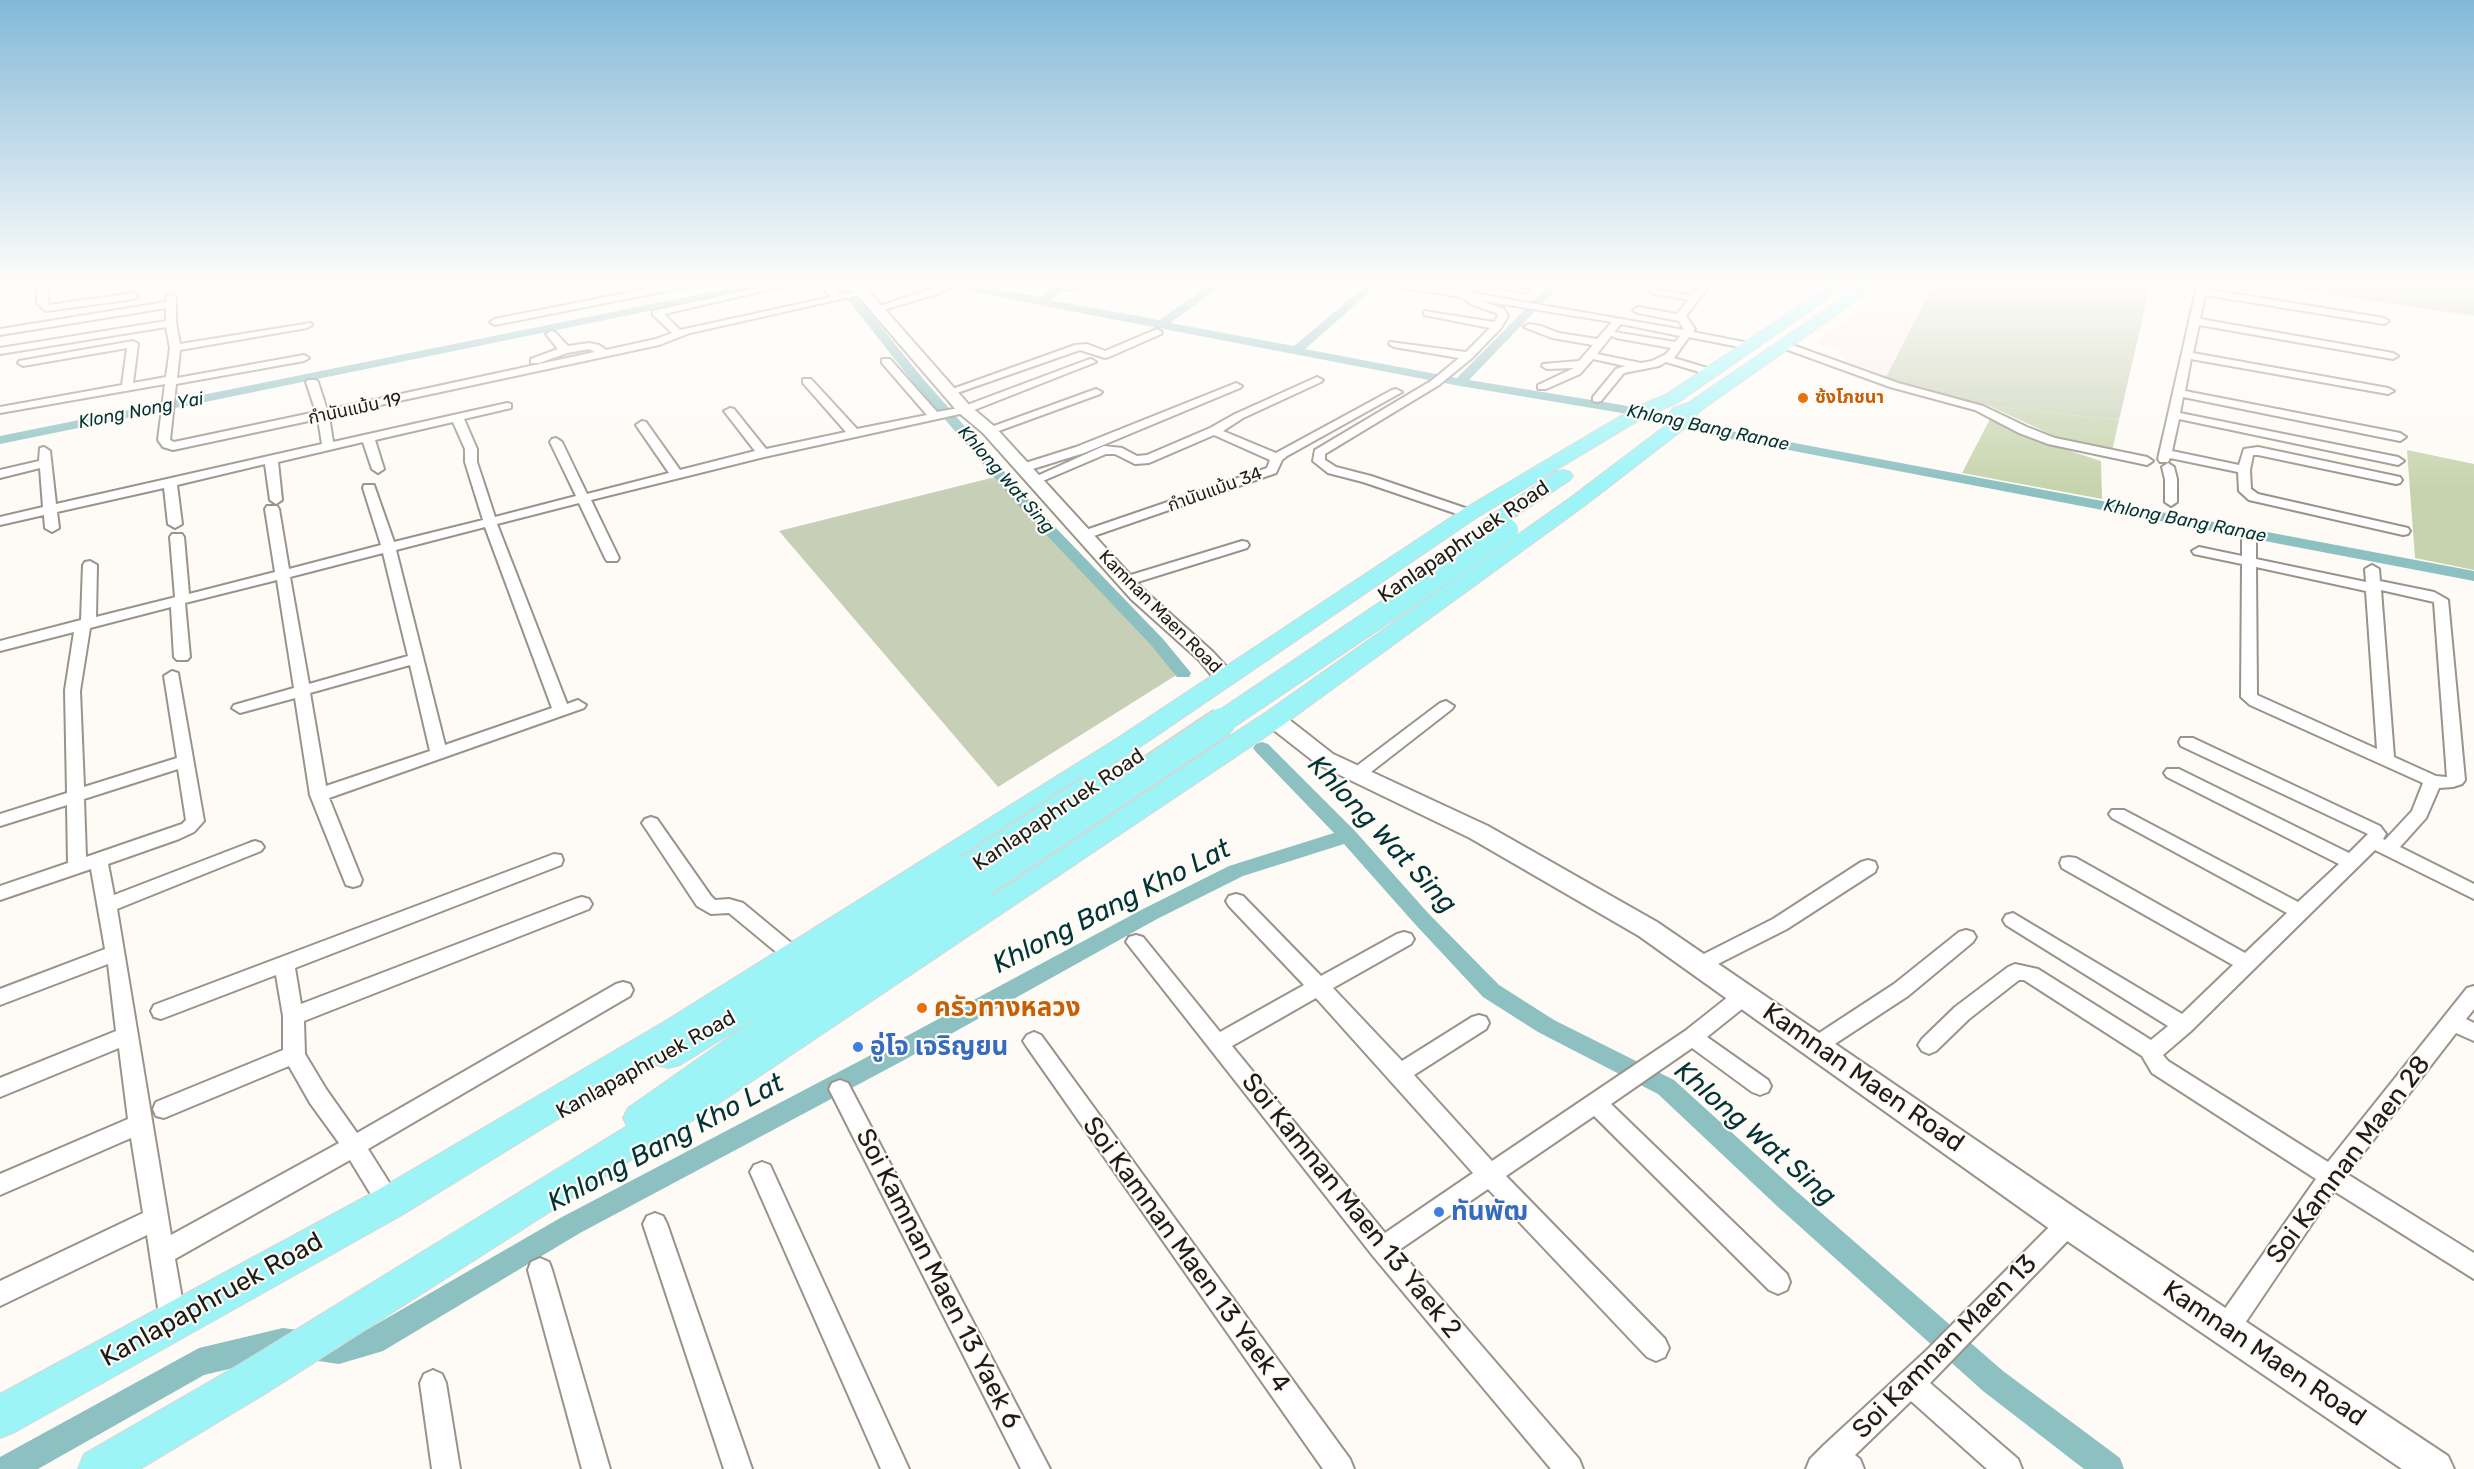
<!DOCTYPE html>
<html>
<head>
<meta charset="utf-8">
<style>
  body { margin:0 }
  canvas { display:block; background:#fefbf6 }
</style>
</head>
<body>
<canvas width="2474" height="1469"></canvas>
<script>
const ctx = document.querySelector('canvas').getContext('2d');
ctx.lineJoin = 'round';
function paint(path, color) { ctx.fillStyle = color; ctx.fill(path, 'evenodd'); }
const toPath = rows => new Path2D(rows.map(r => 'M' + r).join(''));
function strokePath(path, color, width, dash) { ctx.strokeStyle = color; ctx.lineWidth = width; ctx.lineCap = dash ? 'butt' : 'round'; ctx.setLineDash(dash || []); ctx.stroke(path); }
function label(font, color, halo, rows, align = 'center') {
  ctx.font = font + ' Rubik,"Noto Sans Thai",sans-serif'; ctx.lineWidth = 4.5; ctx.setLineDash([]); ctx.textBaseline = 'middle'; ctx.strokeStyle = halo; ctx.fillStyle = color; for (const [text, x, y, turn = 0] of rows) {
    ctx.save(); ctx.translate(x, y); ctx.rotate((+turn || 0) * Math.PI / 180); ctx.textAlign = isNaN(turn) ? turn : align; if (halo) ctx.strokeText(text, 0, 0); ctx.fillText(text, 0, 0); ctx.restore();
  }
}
const commercial = toPath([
  [1899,282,1935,282,1886,377,1848,362,1837,350,1814,342]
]);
const green = toPath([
  [1935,282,2151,282,2119,420,1989,406,1915,387,1886,377],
  [999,476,1178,674,998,787,779,531]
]);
const forest = toPath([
  [2246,282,2474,282,2474,316],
  [1989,406,2119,420,2112,451,2059,438],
  [1991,417,2024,436,2101,461,2102,499,1962,473],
  [2407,450,2474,464,2474,570,2415,558]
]);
const canal = toPath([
  [760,282,781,282,776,285,0,444,0,436,760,282],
  [831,282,842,282,853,292,920,375,1028,499,1163,639,1191,673,1189,677,1177,677,1151,645,1018,505,912,381,845,296,831,282],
  [937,282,959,282,1039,297,1064,282,1076,282,1050,300,1159,320,1215,282,1227,282,1170,323,1294,346,1370,282,1381,282,1305,349,1457,378,1552,282,1563,282,1469,380,1622,405,1715,428,2474,571,2474,581,1715,436,1622,413,1460,386,1039,305,942,285,937,282],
  [1262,742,1268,744,1355,831,1428,913,1499,985,1554,1020,1674,1080,1795,1190,2003,1371,2120,1458,2124,1469,2084,1469,1983,1391,1777,1206,1658,1094,1538,1032,1483,997,1414,923,1344,844,1243,876,1157,919,906,1059,580,1233,383,1351,339,1364,283,1356,204,1375,38,1469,0,1469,0,1457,199,1348,283,1328,339,1336,368,1329,562,1217,890,1045,1143,909,1229,866,1334,833,1256,752,1253,748,1256,744,1262,742]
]);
const street = toPath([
  [37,282,47,282,49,305,134,293,139,296,134,299,46,311,37,303,37,282],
  [681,282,701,282,696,285,495,325,490,322,495,319,681,282],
  [784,282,802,282,664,314,680,330,831,297,817,282,827,282,840,295,863,290,868,293,690,333,659,345,329,416,333,442,507,403,511,404,511,408,464,419,477,449,477,462,495,517,576,496,550,442,552,439,556,438,562,442,587,494,669,473,636,425,642,421,646,422,680,470,755,451,724,411,730,408,734,409,766,449,846,432,803,383,803,379,811,379,857,429,927,415,882,363,882,359,890,359,937,412,959,408,1087,360,1091,359,1096,362,969,412,764,457,591,500,619,558,617,561,607,561,605,558,579,503,497,524,567,704,578,700,586,705,584,708,329,798,362,880,360,885,353,887,346,885,310,795,295,698,240,713,232,708,234,705,294,688,277,580,185,603,190,657,187,660,177,660,174,657,171,607,90,628,80,691,84,787,177,758,164,676,172,671,178,673,204,821,194,832,179,839,108,864,114,895,249,843,255,841,261,843,264,847,261,851,117,909,171,1235,339,1143,310,1103,289,1066,164,1118,156,1116,153,1109,156,1102,283,1050,283,1016,276,975,161,1019,154,1017,151,1011,154,1005,554,854,561,855,563,860,561,865,295,968,301,1004,575,899,582,897,589,899,592,904,589,909,304,1021,305,1054,326,1089,357,1133,616,984,623,982,630,984,633,990,630,996,368,1149,397,1195,401,1203,397,1211,389,1214,381,1211,350,1160,175,1259,186,1321,182,1330,173,1333,164,1330,160,1321,147,1235,0,1306,0,1281,143,1213,131,1138,0,1195,0,1174,128,1119,119,1048,0,1097,0,1078,116,1031,108,964,0,1005,0,989,105,949,91,869,0,900,0,886,68,863,67,805,0,826,0,814,67,793,65,690,74,632,0,651,0,641,81,620,83,565,85,562,90,561,97,565,96,617,172,598,175,597,170,537,172,534,182,534,184,537,189,594,275,572,265,509,267,506,277,506,279,509,289,569,381,545,363,488,364,485,374,485,375,488,394,542,483,520,465,462,465,449,453,422,375,440,384,469,378,473,372,469,363,442,278,462,282,500,276,504,270,500,265,464,177,485,182,524,175,528,168,524,164,488,57,512,59,528,52,532,45,528,44,515,0,525,0,517,43,507,40,468,0,478,0,470,39,461,40,448,44,447,50,451,56,504,322,444,318,419,173,450,163,447,158,440,165,384,0,413,0,407,122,385,127,348,23,366,18,363,19,361,133,341,138,344,133,383,166,377,170,348,166,327,0,354,0,348,166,321,166,308,0,335,0,329,166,302,166,297,171,294,176,297,176,323,180,344,311,323,312,325,307,328,180,350,177,378,304,355,309,358,304,361,176,384,170,440,174,442,316,412,306,382,308,380,316,380,318,382,327,410,595,352,589,349,567,353,539,363,531,363,531,359,558,349,546,334,551,331,555,332,568,346,589,343,599,345,606,350,656,339,672,333,653,315,653,311,784,282],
  [485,527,552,708,445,745,396,550,485,527],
  [383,553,408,656,309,684,290,577,383,553],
  [410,665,430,751,326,786,310,693,410,665],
  [178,769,186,820,182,824,86,857,84,799,178,769],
  [951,282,965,282,937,294,880,311,871,309,951,282],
  [1034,282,1068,284,1087,282,1069,290,1034,282],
  [1381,282,1404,282,1457,291,1459,285,1463,282,1475,282,1467,288,1467,292,1684,330,1679,321,1638,313,1633,310,1638,307,1677,314,1688,300,1651,293,1651,289,1692,295,1702,282,1712,282,1686,316,1695,329,1693,332,1749,343,1754,346,1749,349,1689,337,1674,358,1714,370,1714,374,1706,374,1666,362,1659,366,1624,373,1601,401,1597,402,1593,401,1593,397,1616,369,1625,366,1593,359,1580,374,1546,389,1538,389,1538,385,1574,368,1547,369,1542,366,1543,364,1579,361,1593,345,1552,338,1524,327,1529,324,1541,326,1559,333,1597,339,1612,322,1478,300,1504,309,1508,316,1501,328,1472,358,1439,385,1325,454,1325,460,1336,467,1371,476,1474,511,1476,514,1474,517,1469,518,1363,482,1328,473,1313,461,1315,450,1431,381,1459,358,1394,347,1389,344,1390,342,1466,352,1490,328,1424,315,1424,311,1494,322,1498,316,1496,313,1471,304,1461,297,1386,285,1381,282],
  [1621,324,1680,336,1675,342,1614,332,1621,324],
  [1611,336,1616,338,1671,348,1666,354,1652,361,1641,363,1597,354,1611,336],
  [1475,282,1496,282,1529,290,1524,293,1475,282],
  [2198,282,2208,282,2206,289,2384,318,2389,321,2384,324,2205,295,2200,319,2393,353,2398,356,2393,359,2199,325,2193,353,2388,388,2394,391,2388,394,2191,359,2185,391,2400,433,2406,437,2400,441,2183,397,2180,413,2398,457,2404,461,2398,465,2179,419,2172,451,2239,465,2244,449,2258,447,2400,477,2402,480,2400,483,2396,484,2258,455,2253,455,2250,470,2251,489,2258,494,2408,528,2410,531,2408,534,2403,535,2249,500,2239,491,2238,472,2170,458,2168,462,2160,462,2158,459,2198,282],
  [1157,329,1162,332,1161,334,1109,357,1105,358,1080,350,954,394,950,395,944,392,1075,345,1087,344,1105,351,1157,329],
  [1784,342,1898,383,1983,406,2027,427,2055,438,2147,457,2153,461,2147,465,2048,444,2019,433,1975,410,1890,387,1780,347,1780,343,1784,342],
  [1317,377,1323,380,1321,382,1243,418,1223,431,1276,453,1392,390,1396,389,1402,392,1287,456,1282,460,1276,473,1085,539,1078,535,1080,532,1267,468,1270,460,1214,435,1149,463,1135,464,1115,454,1106,454,1038,483,1034,484,1028,480,1104,446,1122,448,1137,456,1147,455,1210,428,1235,414,1317,377],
  [1236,383,1242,386,1240,388,1084,453,1023,472,1017,468,1019,465,1076,447,1236,383],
  [1096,389,1102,392,1100,394,993,433,985,433,983,430,1096,389],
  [2168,463,2174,467,2177,479,2177,502,2171,506,2165,502,2165,479,2162,467,2168,463],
  [2249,536,2256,540,2256,559,2366,582,2365,569,2372,565,2379,569,2380,581,2434,592,2448,600,2465,780,2462,784,2453,787,2439,788,2426,818,2400,847,2474,884,2474,899,2375,850,2191,1031,2163,1055,2168,1061,2328,1162,2467,988,2474,986,2474,1009,2466,1019,2474,1023,2474,1041,2456,1033,2347,1174,2474,1253,2474,1279,2334,1191,2235,1338,2226,1341,2217,1338,2213,1329,2217,1320,2316,1179,2152,1073,2142,1056,2024,980,2019,980,1969,1019,1936,1051,1929,1054,1922,1051,1918,1045,1922,1039,1955,1007,2008,967,2015,964,2038,969,2151,1040,2168,1026,2006,925,2003,920,2006,915,2013,913,2182,1014,2233,965,2062,868,2060,863,2062,858,2069,857,2076,858,2245,953,2287,913,2112,818,2109,814,2112,810,2124,810,2298,902,2339,864,2167,777,2164,773,2167,769,2179,769,2349,853,2368,834,2181,746,2179,742,2181,738,2193,738,2380,826,2386,834,2383,839,2385,840,2412,811,2423,783,2250,705,2241,697,2242,564,2194,554,2192,551,2199,547,2242,556,2242,540,2249,536],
  [2256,567,2366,591,2377,749,2257,695,2256,567],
  [2381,590,2434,602,2447,777,2436,776,2394,757,2381,590],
  [1242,541,1247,542,1249,545,1247,548,1131,584,1126,585,1119,581,1121,578,1242,541],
  [1446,701,1454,706,1452,709,1362,779,1350,779,1347,775,1350,771,1440,703,1446,701],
  [651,817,657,819,711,896,715,900,729,899,743,903,801,951,804,956,801,961,794,964,787,961,729,913,711,914,697,906,642,823,645,819,651,817],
  [1868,860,1875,862,1877,867,1875,872,1787,929,1708,969,1701,972,1694,969,1691,964,1694,959,1773,919,1861,862,1868,860],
  [1236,894,1243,896,1321,976,1397,934,1404,932,1411,934,1414,939,1411,944,1333,988,1402,1061,1472,1017,1479,1015,1486,1017,1489,1023,1486,1029,1414,1075,1492,1161,1685,1031,1738,989,1745,987,1752,989,1755,995,1752,1001,1707,1037,1768,1080,1771,1086,1768,1092,1760,1095,1752,1092,1692,1048,1611,1104,1787,1274,1790,1282,1787,1290,1778,1294,1769,1290,1594,1116,1506,1176,1665,1339,1669,1348,1665,1357,1656,1361,1647,1357,1488,1189,1399,1250,1579,1459,1583,1469,1551,1469,1373,1256,1126,942,1129,937,1136,935,1143,937,1220,1032,1304,985,1229,906,1226,901,1229,896,1236,894],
  [1316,998,1473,1173,1385,1233,1232,1046,1316,998],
  [1966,930,1973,932,1976,937,1973,942,1908,996,1824,1051,1817,1054,1810,1051,1806,1045,1810,1039,1894,984,1959,932,1966,930],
  [1034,1032,1041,1035,1350,1459,1354,1469,1323,1469,1027,1047,1023,1041,1027,1035,1034,1032],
  [840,1080,848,1083,1050,1469,1021,1469,829,1089,832,1083,840,1080],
  [762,1162,770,1165,909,1469,881,1469,750,1172,754,1165,762,1162],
  [2069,1212,2077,1215,2081,1223,2077,1231,1930,1383,2018,1459,2022,1469,1987,1469,1911,1401,1855,1455,1860,1459,1864,1469,1806,1469,1810,1459,1824,1445,1927,1350,2061,1215,2069,1212],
  [655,1213,663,1216,667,1224,752,1469,724,1469,643,1224,647,1216,655,1213],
  [540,1258,549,1262,552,1270,610,1469,582,1469,528,1270,531,1262,540,1258],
  [433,1370,442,1374,446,1383,460,1469,432,1469,420,1383,424,1374,433,1370]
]);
const secondary = toPath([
  [843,282,858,282,868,290,970,406,995,427,1145,591,1213,652,1236,677,1233,682,1225,683,1217,682,1199,660,1131,599,983,433,958,412,858,296,843,282],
  [1274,712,1282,714,1333,754,1488,826,1657,922,2081,1212,2448,1456,2454,1469,2402,1469,2057,1234,1639,936,1470,838,1317,764,1266,724,1263,719,1266,714,1274,712]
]);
const primary = toPath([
  [1835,282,1852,282,1677,403,1646,416,1476,518,1134,751,963,861,968,860,978,863,982,870,981,873,994,875,998,882,994,889,1265,713,1570,498,1677,417,1670,412,1673,408,1688,403,1866,282,1883,282,1700,411,1689,425,1584,506,1283,725,703,1114,268,1392,140,1469,78,1469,84,1454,240,1364,627,1126,623,1118,628,1108,759,1016,680,1065,668,1068,656,1065,654,1060,402,1215,15,1432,0,1438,0,1394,376,1191,667,1020,1116,739,1462,510,1634,408,1665,395,1835,282],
  [1563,470,1570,472,1573,476,1570,480,1498,528,1491,530,1484,528,1481,524,1484,520,1556,472,1563,470]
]);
const primaryBridgeFar1 = toPath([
  [1220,723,1507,530]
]);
const primaryBridge = toPath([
  [968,870,1091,789],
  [984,882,1222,722]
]);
const markers = [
  [1803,398,6,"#e8710a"],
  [922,1008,6,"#e8710a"],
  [858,1047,6,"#3f7fe0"],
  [1439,1212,6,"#3f7fe0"]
];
const farFoodnames = [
  ["ซ้งโภชนา",1815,398]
];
const farStreetnames = [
  ["กำนันแม้น 19",355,409,-12],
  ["กำนันแม้น 34",1215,490,-20],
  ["Kamnan Maen Road",1160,612,45]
];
const farWaternames = [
  ["Klong Nong Yai",141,411,-11],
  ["Khlong Bang Ranae",1708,428,12],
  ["Khlong Wat Sing",1006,480,49],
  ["Khlong Bang Ranae",2185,521,11]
];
const streetNames = [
  ["Kanlapaphruek Road",1464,542,-34],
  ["Kanlapaphruek Road",1059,810,-34],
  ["Kanlapaphruek Road",646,1065,-29]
];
const nearFoodnames = [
  ["ครัวทางหลวง",934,1008]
];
const nearShopnames = [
  ["อู่โจ เจริญยน",870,1047],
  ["ทันพัฒ",1451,1212]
];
const nearStreetnames = [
  ["Kamnan Maen Road",1863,1078,35],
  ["Soi Kamnan Maen 28",2349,1160,-53],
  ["Soi Kamnan Maen 13 Yaek 2",1351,1206,51],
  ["Soi Kamnan Maen 13 Yaek 4",1186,1255,54],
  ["Soi Kamnan Maen 13 Yaek 6",938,1279,63],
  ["Kanlapaphruek Road",212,1300,-29],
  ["Soi Kamnan Maen 13",1945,1347,-45],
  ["Kamnan Maen Road",2264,1354,34]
];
const nearWaternames = [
  ["Khlong Wat Sing",1382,835,47],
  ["Khlong Bang Kho Lat",1112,907,-27],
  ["Khlong Wat Sing",1755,1134,41],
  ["Khlong Bang Kho Lat",666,1143,-28]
];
paint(commercial, '#fdeded');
paint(green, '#c7d0b6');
paint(forest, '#c6d4ad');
paint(canal, '#8cc0c1');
strokePath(street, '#9a9389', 4);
strokePath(secondary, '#9a9389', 4);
strokePath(primary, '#d6d6d5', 2);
paint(street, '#fff');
paint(secondary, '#fff');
paint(primary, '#9df4f7');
strokePath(primaryBridgeFar1, '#d6d6d5', 24, []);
strokePath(primaryBridge, '#d6d6d5', 32, []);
strokePath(primaryBridgeFar1, '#9df4f7', 22);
strokePath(primaryBridge, '#9df4f7', 28);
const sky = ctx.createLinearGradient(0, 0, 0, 488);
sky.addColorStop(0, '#83b9d8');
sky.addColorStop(0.58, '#fffdfb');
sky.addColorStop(1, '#fffdfb00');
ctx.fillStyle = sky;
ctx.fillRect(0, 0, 2474, 488);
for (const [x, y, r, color] of markers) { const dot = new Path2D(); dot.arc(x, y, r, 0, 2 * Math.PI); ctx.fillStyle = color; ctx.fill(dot); strokePath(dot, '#fefbf6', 2); }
label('bold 18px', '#c56008', '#fefbf6', farFoodnames, 'left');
label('18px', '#1e1c18', '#fefbf6', farStreetnames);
label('italic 18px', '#003436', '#fefbf6', farWaternames);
label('21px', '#1e1c18', '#fefbf6', streetNames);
label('bold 26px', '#c56008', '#fefbf6', nearFoodnames, 'left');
label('bold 26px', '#366cbe', '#fefbf6', nearShopnames, 'left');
label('26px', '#1e1c18', '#fefbf6', nearStreetnames);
label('italic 27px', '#003436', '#fefbf6', nearWaternames);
</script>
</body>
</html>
